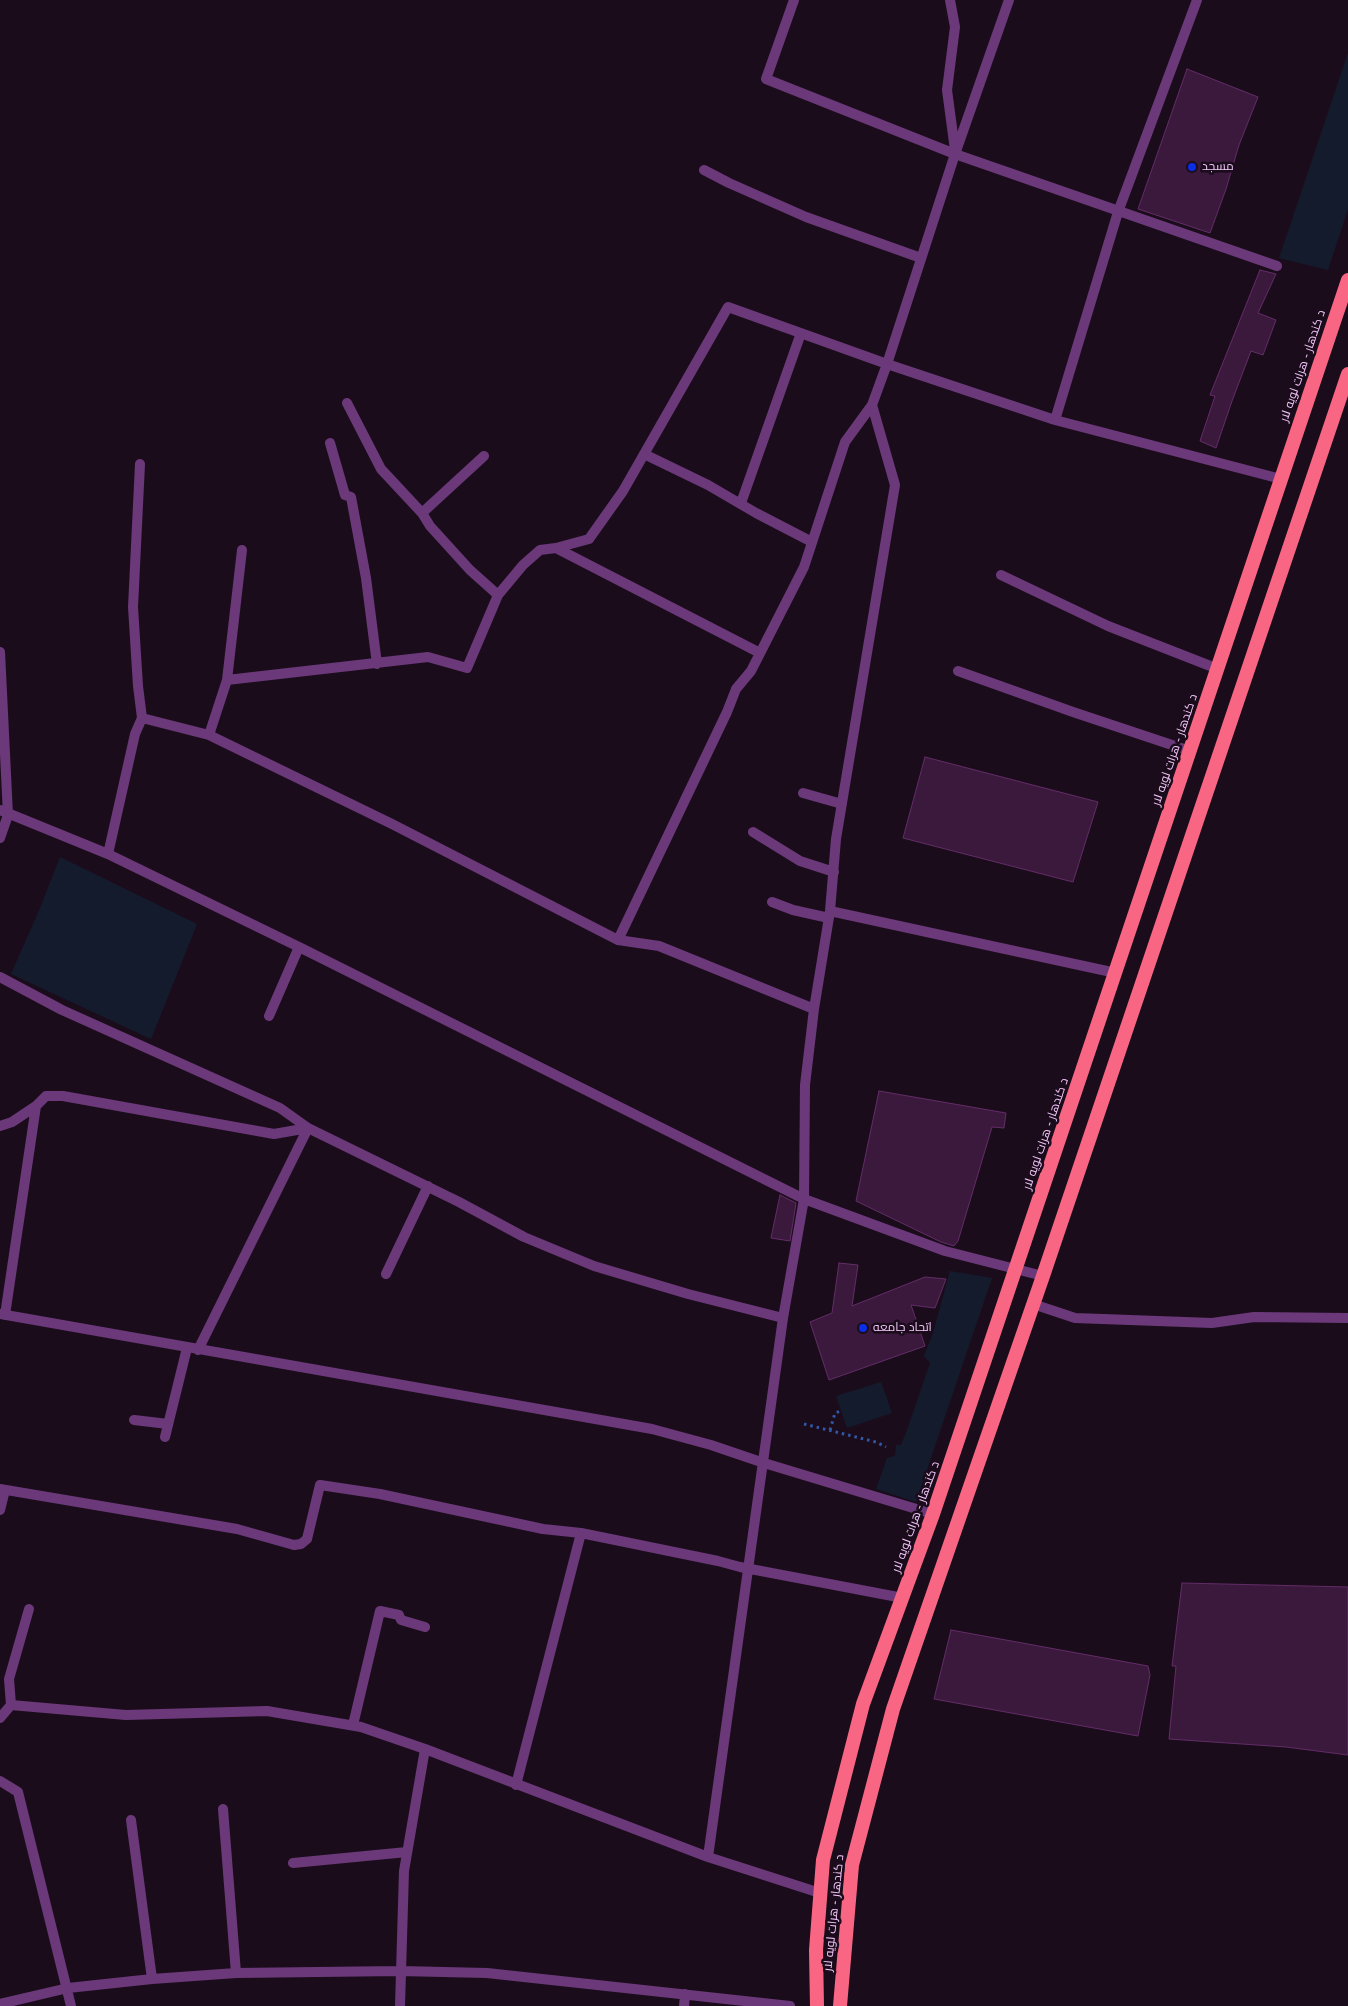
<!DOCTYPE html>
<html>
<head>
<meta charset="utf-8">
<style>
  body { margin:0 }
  canvas { display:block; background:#1b0c1c }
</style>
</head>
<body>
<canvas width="1348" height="2006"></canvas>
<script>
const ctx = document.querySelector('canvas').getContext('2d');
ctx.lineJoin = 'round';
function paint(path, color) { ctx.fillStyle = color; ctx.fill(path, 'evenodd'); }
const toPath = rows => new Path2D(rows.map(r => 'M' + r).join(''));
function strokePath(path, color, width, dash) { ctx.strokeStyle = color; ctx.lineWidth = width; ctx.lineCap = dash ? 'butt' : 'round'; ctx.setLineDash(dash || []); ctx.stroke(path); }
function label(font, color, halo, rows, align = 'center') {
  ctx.font = font + ' Arial,Cairo,sans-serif'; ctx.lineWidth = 5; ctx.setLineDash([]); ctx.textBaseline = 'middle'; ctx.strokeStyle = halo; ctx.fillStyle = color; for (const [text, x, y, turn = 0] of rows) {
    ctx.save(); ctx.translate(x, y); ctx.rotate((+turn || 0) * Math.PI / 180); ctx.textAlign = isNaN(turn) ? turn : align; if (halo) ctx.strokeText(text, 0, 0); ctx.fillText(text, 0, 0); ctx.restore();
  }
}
const green = toPath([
  [1348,53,1348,209,1328,270,1279,258],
  [60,857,197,924,151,1039,11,974,40,908],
  [950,1271,992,1278,916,1502,876,1489,887,1458,895,1456,896,1445,901,1445,907,1430,930,1363,924,1356,933,1333],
  [881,1382,892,1413,847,1428,836,1396]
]);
const building = toPath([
  [1187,69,1258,97,1239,145,1226,189,1210,233,1138,209,1187,69],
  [1260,270,1276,274,1258,313,1276,320,1263,355,1251,351,1232,401,1216,448,1200,441,1215,396,1210,395,1260,270],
  [925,757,1098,802,1073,882,903,838,925,757],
  [879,1091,1006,1113,1004,1128,992,1127,958,1241,954,1246,941,1242,856,1201,879,1091],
  [780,1195,796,1203,790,1241,771,1238,780,1195],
  [839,1263,858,1265,852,1306,925,1277,946,1279,935,1308,911,1305,925,1346,829,1380,810,1322,832,1313,839,1263],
  [1182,1583,1348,1587,1348,1755,1286,1747,1169,1739,1176,1666,1172,1666,1182,1583],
  [951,1630,1148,1666,1150,1675,1138,1736,934,1699,951,1630]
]);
const path = toPath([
  [804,1424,876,1442,886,1447],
  [830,1430,835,1413,841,1411]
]);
const minor = toPath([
  [794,0,766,79,955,154,1277,266],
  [950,0,955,27,947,90,955,150],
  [704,170,729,183,806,217,921,258],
  [347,403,381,469,422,513,430,526,470,570,498,595],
  [1055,420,1118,212,1197,0],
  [330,443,345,495,351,497,366,578,377,664],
  [644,454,708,485,756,513,812,542],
  [741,503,801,333],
  [422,513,484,456],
  [556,548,760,653],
  [1001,575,1108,626,1218,669],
  [0,652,8,815,0,838],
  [958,671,1073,712,1190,751],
  [227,680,428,657,467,668,498,595,523,565,540,550,556,548,589,539,623,491,728,307,887,364,1055,420,1281,479],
  [142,718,209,735,392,824,618,940,659,946,814,1009],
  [209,735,227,680,242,550],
  [803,793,842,804],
  [0,810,108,854,299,947,804,1199,945,1251,1043,1276],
  [753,832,800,861,834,872],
  [108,854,135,734,142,718,138,686,133,607,140,464],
  [772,902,793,910,829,918],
  [830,911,1116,973],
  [618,940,727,712,736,689,751,671,804,567,845,442,872,405,887,364,955,154,1009,0],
  [0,977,62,1010,280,1108,308,1128,459,1202,524,1237,594,1266,688,1294,783,1318],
  [269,1016,299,947],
  [0,1126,12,1122,36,1106,46,1096,63,1096,274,1134,308,1128],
  [386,1274,428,1186],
  [1033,1304,1075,1318,1212,1323,1254,1317,1348,1318],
  [0,1314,652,1429,711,1445,764,1463,933,1514],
  [5,1315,36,1106],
  [198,1350,308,1128],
  [134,1420,168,1424],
  [165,1437,187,1348],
  [0,1489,237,1529,294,1545,301,1544,307,1539,320,1485,380,1494,543,1529,581,1533,718,1561,740,1567,903,1598],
  [0,1510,5,1490],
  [11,1705,9,1679,29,1609],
  [0,1718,11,1705,126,1715,267,1711,361,1727,425,1749,708,1857,820,1893],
  [353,1725,380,1611,399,1615,401,1620,425,1627],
  [0,1781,18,1792,71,2006],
  [516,1785,581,1533],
  [223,1809,236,1973],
  [131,1820,152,1979],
  [708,1857,783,1318,804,1199,805,1085,814,1009,830,911,836,839,895,485,872,405],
  [293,1863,407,1852],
  [0,2004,68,1988,152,1979,236,1973,400,1971,487,1973,790,2006],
  [400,2006,404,1871,425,1749],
  [684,2006,685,1994]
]);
const trunk = toPath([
  [817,2006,816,1950,823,1860,863,1704,933,1514,1348,280],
  [840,2006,852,1865,893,1709,1043,1276,1348,374]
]);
const markers = [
  [1192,167,5,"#0a2ee8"],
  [863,1328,5,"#0a2ee8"]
];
const poiNames = [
  ["مسجد",1202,167],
  ["اتحاد جامعه",873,1328]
];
const streetNames = [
  ["د کندهار - هرات لويه لار",1303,366,-71],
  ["د کندهار - هرات لويه لار",1175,750,-71],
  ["د کندهار - هرات لويه لار",1046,1134,-71],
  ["د کندهار - هرات لويه لار",916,1517,-70],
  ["د کندهار - هرات لويه لار",834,1913,-84]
];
paint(green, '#131b2d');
paint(building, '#3a193c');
strokePath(building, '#632c67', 1);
strokePath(path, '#3258a8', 3, [2.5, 4]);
strokePath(minor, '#6b3979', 10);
strokePath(trunk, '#f86683', 14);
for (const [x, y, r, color] of markers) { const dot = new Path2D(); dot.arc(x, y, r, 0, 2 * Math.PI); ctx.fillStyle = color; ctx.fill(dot); strokePath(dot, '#1b0c1c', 2); }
label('12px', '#f5c9fd', '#1b0c1c', poiNames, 'left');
label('12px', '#f5c9fd', '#1b0c1c', streetNames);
</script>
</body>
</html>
